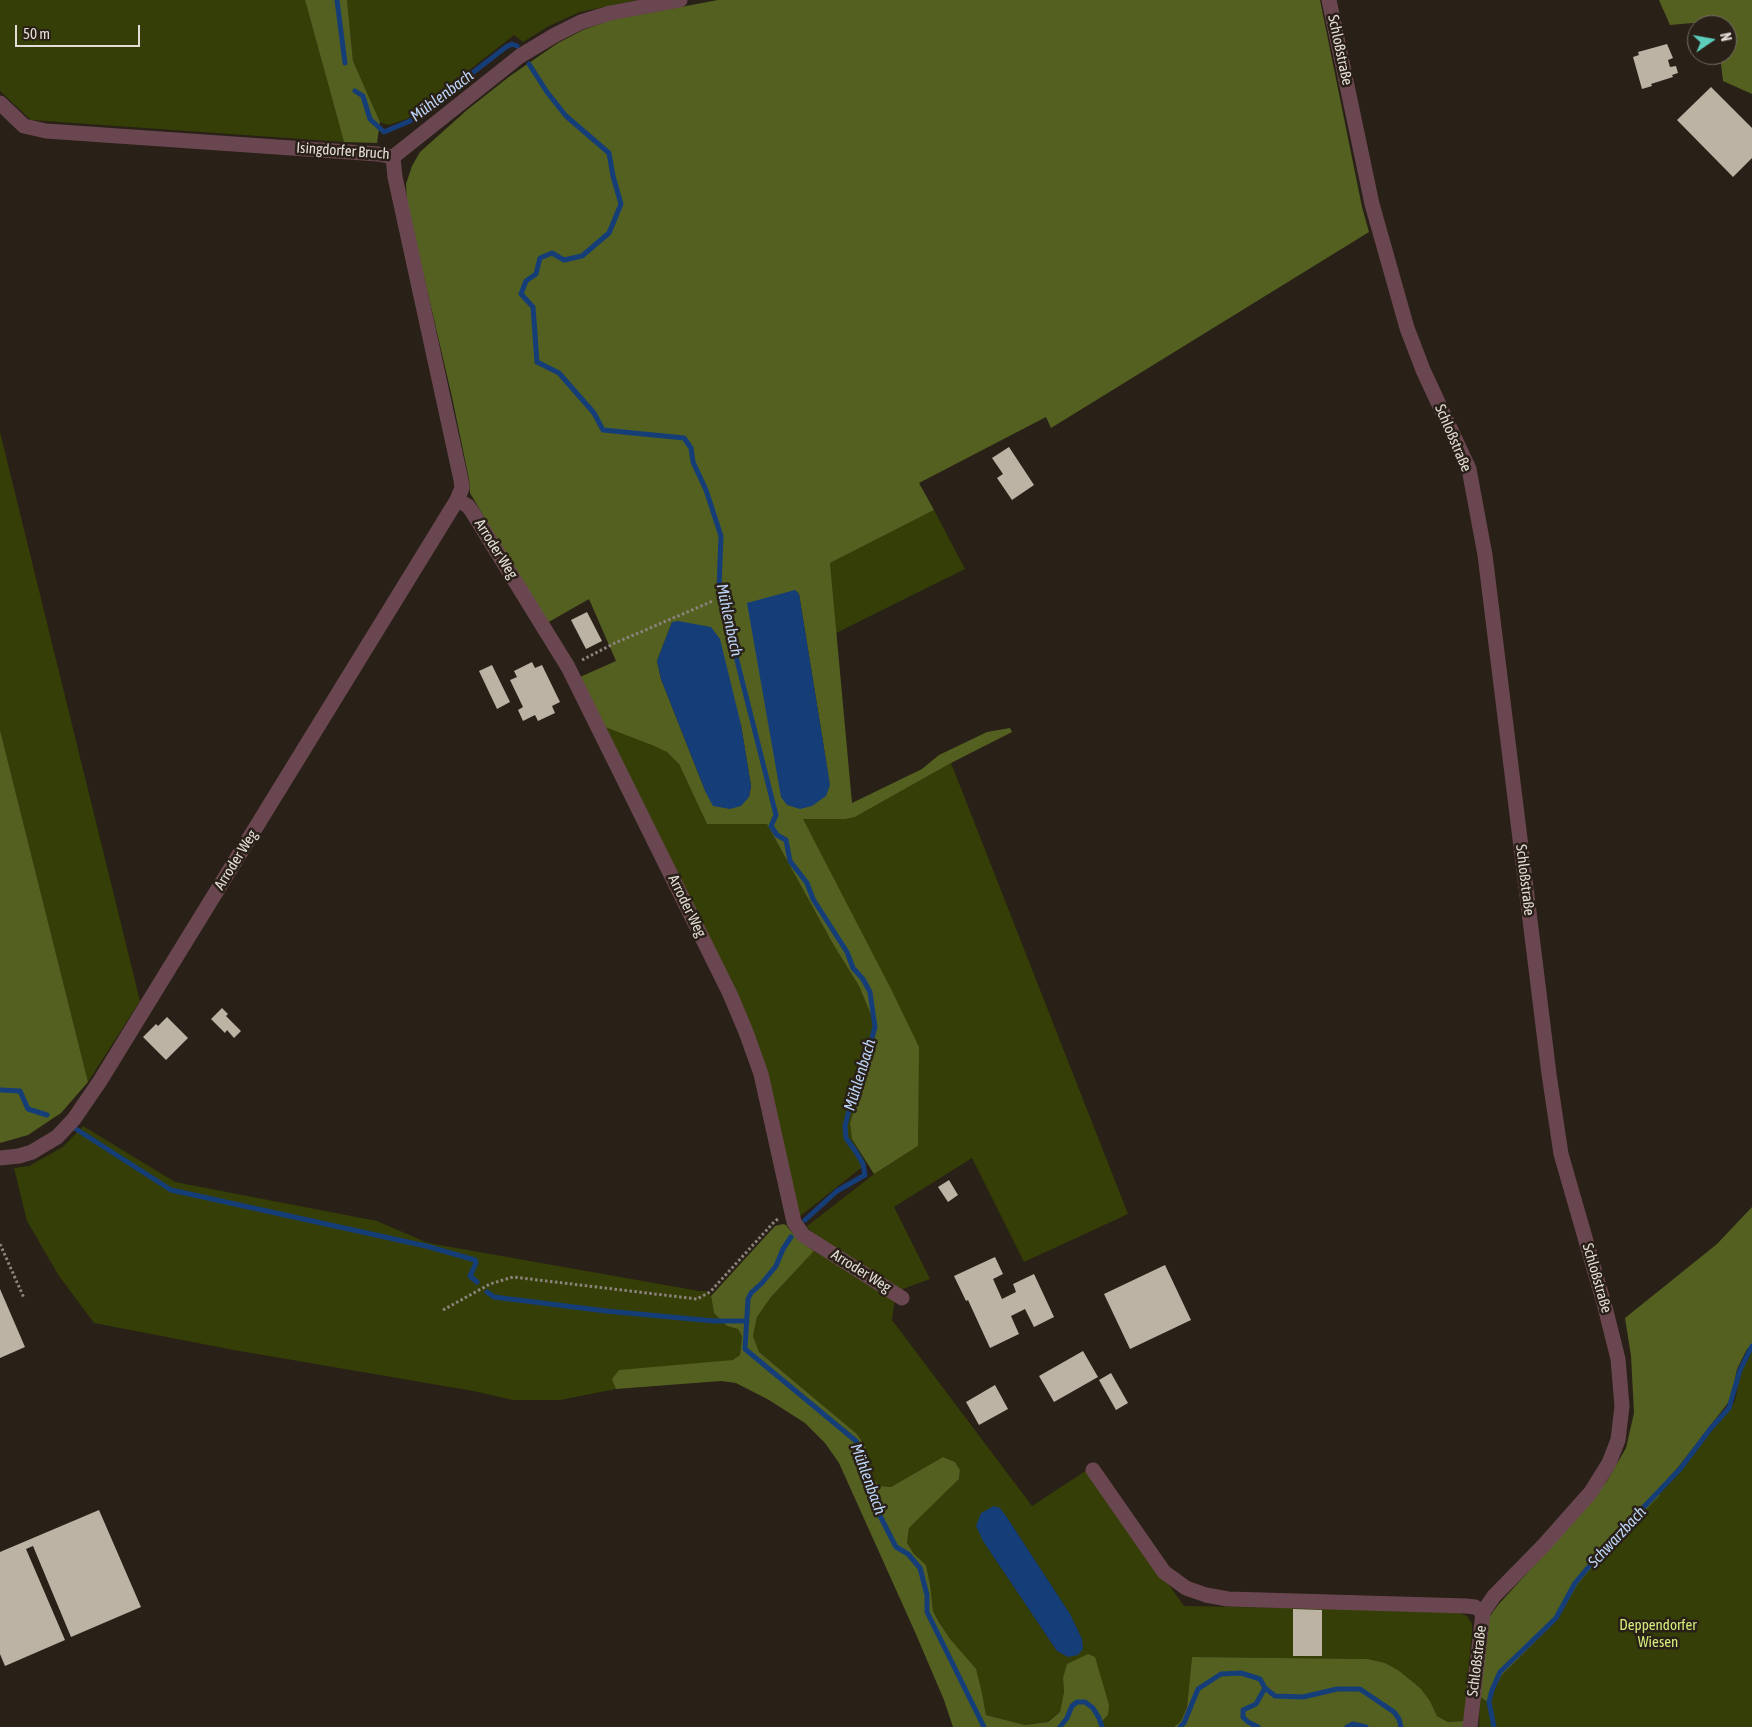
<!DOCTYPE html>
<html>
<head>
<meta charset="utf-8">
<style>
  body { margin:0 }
  #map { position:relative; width:1752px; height:1727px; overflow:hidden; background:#292017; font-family:"Asap Condensed",sans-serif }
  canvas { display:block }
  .north { position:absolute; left:1687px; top:15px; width:50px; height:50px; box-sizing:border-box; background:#292017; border:1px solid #746c64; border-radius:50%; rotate:78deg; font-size:14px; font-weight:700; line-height:20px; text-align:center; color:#e4ddd7 }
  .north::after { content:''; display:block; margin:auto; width:18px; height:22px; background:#5ccebb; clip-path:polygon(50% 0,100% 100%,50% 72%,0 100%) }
  .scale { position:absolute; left:15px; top:25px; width:125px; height:22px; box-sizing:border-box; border:2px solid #e4ddd7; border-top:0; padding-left:6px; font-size:15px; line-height:18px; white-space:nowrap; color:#e4ddd7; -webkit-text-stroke:4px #292017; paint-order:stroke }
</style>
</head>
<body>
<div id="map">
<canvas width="1752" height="1727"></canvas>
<div class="north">N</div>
<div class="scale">50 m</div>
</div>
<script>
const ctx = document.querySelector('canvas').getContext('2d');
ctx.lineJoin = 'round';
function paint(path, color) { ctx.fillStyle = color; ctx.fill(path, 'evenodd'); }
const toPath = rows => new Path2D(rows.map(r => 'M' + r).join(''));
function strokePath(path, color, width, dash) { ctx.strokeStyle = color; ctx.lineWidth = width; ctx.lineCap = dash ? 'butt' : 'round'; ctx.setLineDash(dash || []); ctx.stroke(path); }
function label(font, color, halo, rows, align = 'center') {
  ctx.font = font + ' "Asap Condensed",sans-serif'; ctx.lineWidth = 5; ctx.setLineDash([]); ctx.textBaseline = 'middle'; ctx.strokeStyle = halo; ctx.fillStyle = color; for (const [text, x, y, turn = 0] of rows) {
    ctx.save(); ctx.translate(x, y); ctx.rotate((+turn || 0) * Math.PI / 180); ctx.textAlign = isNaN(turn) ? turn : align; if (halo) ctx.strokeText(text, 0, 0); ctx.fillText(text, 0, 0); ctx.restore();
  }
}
const green = toPath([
  [0,0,305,0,344,142,31,120,0,91],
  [347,0,637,0,580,12,549,26,523,42,514,35,407,119,388,125,380,122,353,61],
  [0,432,140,1001,88,1082,0,730],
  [934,510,965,569,836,633,830,563],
  [605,727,652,744,667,752,679,764,707,824,767,824,833,944,859,986,871,1015,875,1037,850,1123,852,1139,866,1164,799,1217,768,1073],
  [951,763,1128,1214,1024,1262,972,1158,894,1207,930,1279,900,1290,821,1239,806,1227,874,1174,918,1146,803,819,846,819,855,817],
  [83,1126,175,1182,377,1221,428,1243,699,1291,706,1291,711,1296,714,1313,727,1326,738,1329,742,1336,740,1355,734,1360,613,1379,616,1389,560,1400,513,1400,473,1391,234,1350,94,1323,59,1276,27,1221,14,1168,29,1166,63,1147],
  [814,1251,895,1298,892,1320,1032,1506,1087,1470,1184,1606,1455,1611,1467,1616,1472,1624,1472,1632,1464,1721,1448,1722,1437,1716,1430,1701,1398,1670,1385,1663,1368,1659,1192,1657,1187,1707,1181,1721,1174,1727,1104,1727,1063,1678,1064,1692,1060,1712,1047,1722,1025,1725,986,1715,982,1693,933,1611,930,1584,926,1565,914,1554,907,1543,909,1528,959,1479,960,1470,955,1462,943,1457,891,1487,880,1486,872,1478,867,1466,866,1448,857,1434,759,1352,753,1336,757,1317,771,1297],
  [1006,1516,1070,1614,1082,1639,1068,1657,1057,1651,983,1541],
  [1752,1351,1752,1727,1479,1727,1480,1697,1491,1704,1494,1691,1502,1675,1557,1620,1578,1584,1605,1552,1682,1470,1713,1429,1730,1409,1735,1401,1741,1371]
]);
const forest = toPath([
  [305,0,347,0,353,61,380,122,377,143,344,142],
  [718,0,1320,0,1362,207,1369,232,1051,428,1046,417,919,483,934,510,830,563,852,803,922,769,939,755,987,732,1010,728,1012,732,951,763,855,817,846,819,803,819,892,991,919,1047,918,1146,874,1174,852,1139,850,1123,875,1037,871,1015,859,986,833,944,767,824,707,824,679,764,667,752,652,745,605,727,580,677,616,661,589,599,547,623,470,493,469,479,452,397,407,203,406,184,412,166,420,152,467,110,510,76,558,43,583,30,611,20],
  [795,590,799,594,830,785],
  [672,622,741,725,751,786,749,797,706,793,661,679,657,661],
  [1659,0,1752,0,1752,94,1723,81,1720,55,1727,55,1727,25,1716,25,1715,21,1670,25],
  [0,730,88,1082,61,1113,28,1135,0,1143],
  [1752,1207,1752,1345,1747,1349,1737,1369,1731,1399,1679,1466,1658,1490,1660,1495,1605,1552,1578,1584,1557,1620,1502,1675,1494,1690,1491,1704,1480,1697,1485,1630,1490,1616,1498,1605,1579,1516,1607,1481,1626,1448,1634,1413,1631,1356,1625,1318,1717,1244],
  [783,1224,786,1225,798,1240,814,1251,771,1297,757,1317,753,1336,759,1352,857,1434,866,1448,867,1466,872,1478,880,1486,891,1487,943,1457,955,1462,960,1470,959,1479,909,1528,907,1543,914,1554,926,1565,930,1584,933,1611,939,1622,950,1639,976,1669,982,1693,986,1715,1025,1725,1048,1722,1060,1712,1064,1692,1063,1678,1067,1664,1088,1654,1095,1657,1109,1705,1108,1715,1101,1722,1104,1727,953,1727,944,1700,915,1632,839,1463,825,1443,805,1423,769,1400,736,1383,721,1381,616,1389,612,1379,619,1370,733,1360,740,1355,742,1336,738,1329,727,1326,714,1313,711,1296,775,1226],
  [1192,1657,1368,1659,1385,1663,1398,1670,1420,1688,1430,1701,1437,1716,1448,1722,1464,1721,1463,1727,1174,1727,1181,1721,1187,1707]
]);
const water = toPath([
  [795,590,799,594,830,785,826,796,812,806,800,809,787,805,781,797,747,603],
  [678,621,711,627,720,639,741,725,751,786,749,797,741,806,730,809,713,806,706,793,661,679,657,661,672,622],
  [994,1506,1000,1508,1006,1516,1070,1614,1082,1639,1083,1649,1078,1655,1068,1657,1057,1651,983,1541,976,1526,981,1513]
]);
const stream = toPath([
  [337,0,345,63],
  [529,64,547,92,566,116,609,153,613,176,621,204,609,233,582,256,564,260,552,253,540,258,536,274,526,281,521,294,533,307,537,362,559,373,594,413,603,430,684,438,691,448,693,462,706,490,721,536,719,589,776,815,771,826,777,835,786,840,790,861,807,883,813,899,847,952,853,968,863,979,870,992,875,1027,868,1052,860,1067,845,1126,846,1138,856,1152,863,1164,865,1175,837,1191,805,1220],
  [355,91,363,96,370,119,384,132,410,121,506,47,512,44,517,46],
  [0,1090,20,1091,28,1109,47,1115],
  [76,1129,171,1190,426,1246,475,1260,476,1263,470,1276,477,1282],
  [791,1237,783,1249,776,1266,762,1283,751,1293,748,1299,745,1349,856,1441,859,1446,861,1465,875,1491,876,1508,896,1547,908,1554,920,1568,927,1595,927,1612,984,1727],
  [487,1292,494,1297,606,1311,714,1321,747,1321],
  [1060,1727,1067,1718,1072,1706,1077,1702,1085,1702,1093,1708,1099,1718,1102,1727],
  [1180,1727,1184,1723,1198,1689,1221,1674,1241,1673,1260,1679,1265,1688,1275,1696,1303,1697,1337,1689,1360,1689,1394,1712,1399,1719,1401,1727],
  [1258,1727,1248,1722,1243,1717,1243,1710,1256,1704,1265,1688],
  [1347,1727,1353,1724,1366,1727],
  [1494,1727,1489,1702,1492,1690,1500,1672,1556,1618,1575,1583,1602,1551,1680,1469,1711,1428,1729,1408,1740,1370,1752,1346]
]);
const building = toPath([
  [1667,44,1673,58,1668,60,1670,67,1676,66,1678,73,1672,75,1673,77,1651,84,1652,86,1642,89,1633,57,1639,55,1638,52],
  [1711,87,1752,128,1752,158,1733,177,1677,120],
  [1009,447,1034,485,1012,500,997,478,1003,474,992,458],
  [587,612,602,641,586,649,571,620],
  [532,662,535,668,542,665,560,702,552,706,555,713,538,721,535,715,523,721,518,710,523,707,510,680,517,677,514,671],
  [492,665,510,702,497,709,479,671],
  [222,1008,228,1014,226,1016,241,1031,234,1038,227,1030,225,1033,211,1019],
  [167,1017,188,1038,166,1060,143,1037,156,1024,158,1026],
  [949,1180,958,1195,948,1202,938,1187],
  [995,1257,1003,1274,993,1279,1002,1299,1016,1292,1013,1284,1034,1274,1054,1317,1034,1327,1025,1309,1011,1316,1019,1334,990,1348,968,1300,966,1301,954,1276],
  [1165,1265,1191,1320,1130,1349,1104,1294],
  [0,1289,25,1347,0,1358],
  [1083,1351,1098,1377,1054,1402,1039,1376],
  [1111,1373,1128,1403,1116,1410,1099,1380],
  [995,1385,1008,1409,979,1425,966,1402],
  [99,1510,141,1607,71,1637,33,1546,26,1549,65,1640,5,1666,0,1654,0,1552],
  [1293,1609,1322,1610,1322,1656,1293,1656]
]);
const path = toPath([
  [582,660,615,643,713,601],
  [0,1244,24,1298],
  [443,1310,490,1284,513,1277,697,1299,710,1292,774,1222,779,1218]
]);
const minor = toPath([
  [1329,0,1372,204,1407,328,1423,370,1469,469,1485,555,1549,1074,1561,1154,1605,1307,1618,1359,1622,1406,1618,1440,1609,1463,1591,1492,1544,1545,1494,1596,1483,1612,1470,1727],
  [0,103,24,126,46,131,378,154,393,157],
  [393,157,520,56,555,35,581,22,610,13,680,0],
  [457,500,468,506,473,513,568,667,730,994,746,1032,761,1074,794,1222,803,1235,902,1298],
  [0,1158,19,1156,32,1152,57,1137,74,1119,100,1081,457,500,462,488,461,480,395,177,393,157],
  [1093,1470,1164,1572,1186,1588,1206,1595,1228,1599,1466,1606,1475,1607,1483,1612]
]);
const streetNames = [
  ["Schloßstraße",1340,50,78],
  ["Isingdorfer Bruch",343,151,4],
  ["Schloßstraße",1453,438,67],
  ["Arroder Weg",496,549,58],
  ["Arroder Weg",236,860,-58],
  ["Schloßstraße",1525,880,83],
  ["Arroder Weg",687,906,64],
  ["Arroder Weg",861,1271,32],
  ["Schloßstraße",1597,1278,74],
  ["Schloßstraße",1477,1661,-83]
];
const parkNames = [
  ["Deppendorfer",1658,1625],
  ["Wiesen",1658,1642]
];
const waterNames = [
  ["Mühlenbach",442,96,-37],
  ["Mühlenbach",729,620,78],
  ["Mühlenbach",860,1075,-73],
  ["Mühlenbach",868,1479,70],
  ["Schwarzbach",1617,1537,-47]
];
paint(green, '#343e06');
paint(forest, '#546020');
paint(water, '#153e79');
strokePath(stream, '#153e79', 5);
paint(building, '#bcb3a5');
strokePath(path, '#8b837c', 3, [2.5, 2.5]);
strokePath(minor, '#6a4750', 15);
label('15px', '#e4ddd7', '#292017', streetNames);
label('15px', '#d3eb7a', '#292017', parkNames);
label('italic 16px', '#bcd4f8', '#292017', waterNames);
</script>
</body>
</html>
